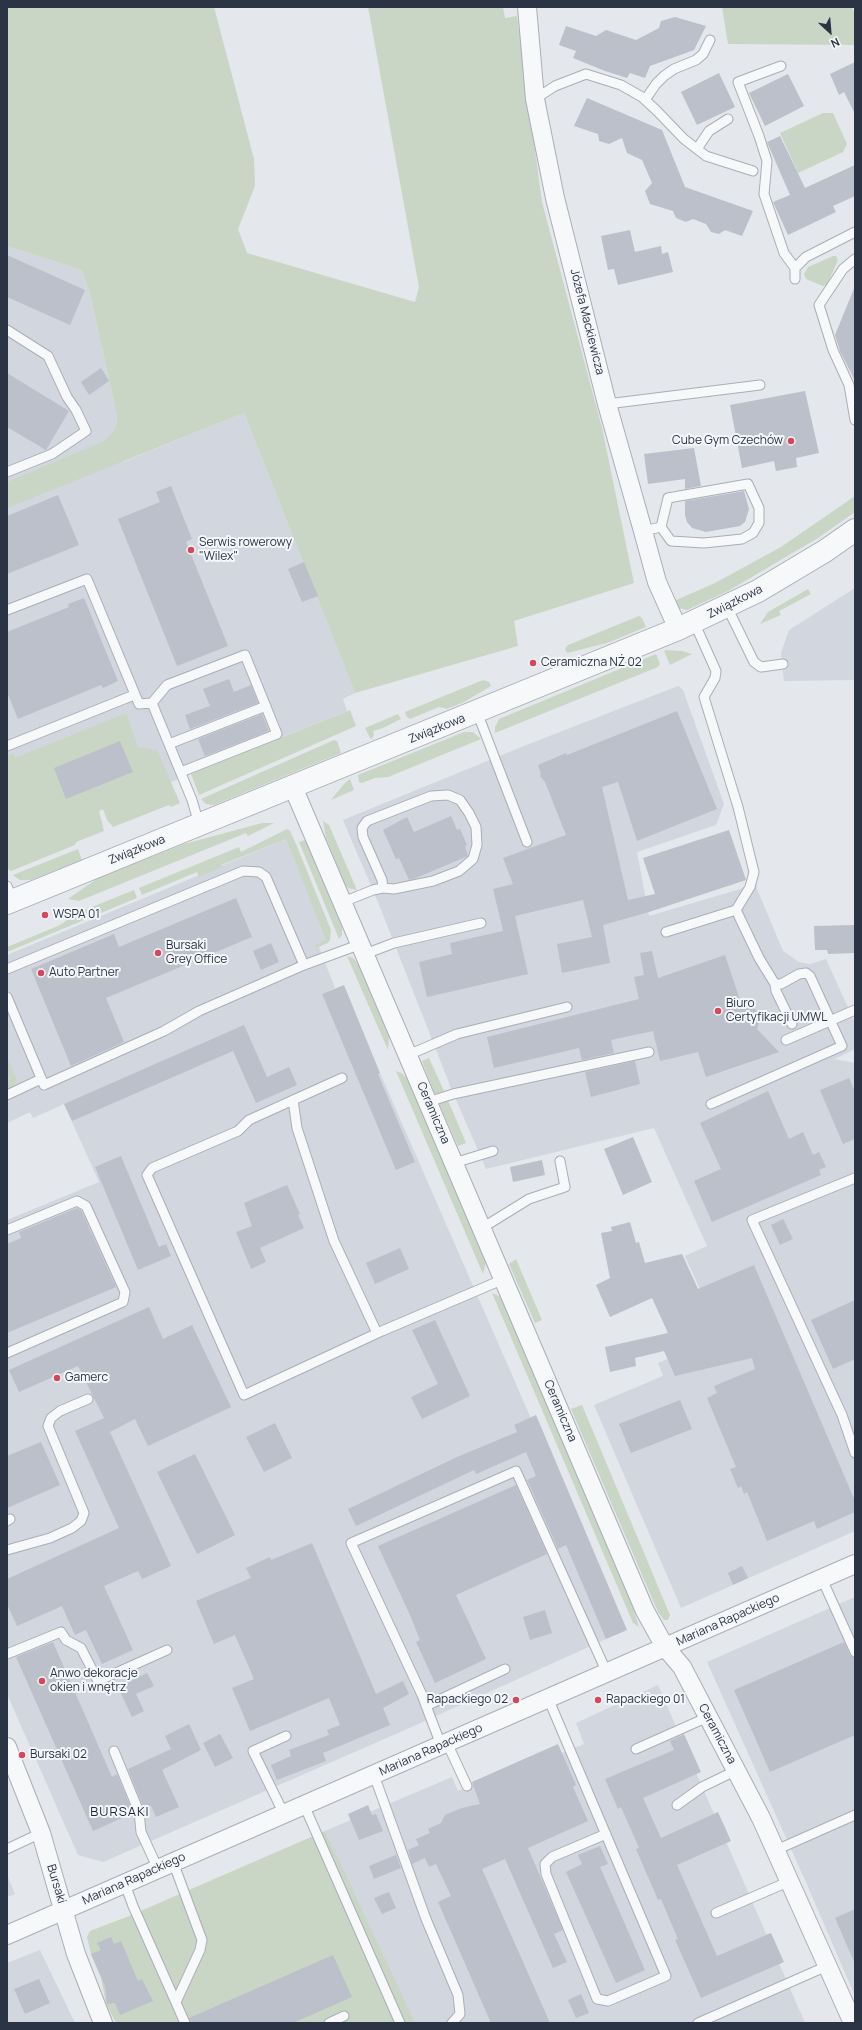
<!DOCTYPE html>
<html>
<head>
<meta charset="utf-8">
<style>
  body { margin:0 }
  #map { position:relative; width:862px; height:2030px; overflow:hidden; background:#e4e7ec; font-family:Manrope,sans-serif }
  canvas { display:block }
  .frame { position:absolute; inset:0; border:8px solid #2b3445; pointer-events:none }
  .north { position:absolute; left:810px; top:12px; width:40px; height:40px; -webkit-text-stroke:3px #f4f6f9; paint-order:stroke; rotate:154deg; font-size:11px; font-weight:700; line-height:16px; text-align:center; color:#2b3445 }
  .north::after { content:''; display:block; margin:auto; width:14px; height:18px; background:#2b3445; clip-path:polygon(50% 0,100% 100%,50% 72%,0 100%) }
</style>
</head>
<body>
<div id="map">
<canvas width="862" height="2030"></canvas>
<div class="frame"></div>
<div class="north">N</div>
</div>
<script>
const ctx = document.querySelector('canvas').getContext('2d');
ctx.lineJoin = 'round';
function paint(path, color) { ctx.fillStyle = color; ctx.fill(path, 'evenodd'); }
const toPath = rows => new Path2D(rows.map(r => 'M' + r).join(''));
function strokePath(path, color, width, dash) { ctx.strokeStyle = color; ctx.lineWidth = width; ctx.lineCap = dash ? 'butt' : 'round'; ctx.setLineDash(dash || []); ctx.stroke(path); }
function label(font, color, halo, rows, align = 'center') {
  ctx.font = font + ' Manrope,sans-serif'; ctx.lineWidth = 4; ctx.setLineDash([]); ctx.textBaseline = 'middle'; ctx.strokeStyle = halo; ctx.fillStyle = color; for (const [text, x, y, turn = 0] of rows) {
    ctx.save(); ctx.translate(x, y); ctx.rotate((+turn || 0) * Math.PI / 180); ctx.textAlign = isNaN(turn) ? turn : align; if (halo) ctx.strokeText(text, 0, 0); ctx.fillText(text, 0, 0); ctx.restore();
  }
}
const built = toPath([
  [7,246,82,270,90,294,117,415,116,425,112,433,123,462,244,413,355,693,343,699,347,711,7,848],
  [855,588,855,680,784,681,781,653,789,630],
  [678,686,683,690,724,804,716,825,637,852,649,916,740,889,751,884,756,879,757,889,783,951,799,962,810,964,826,959,855,1023,855,1049,835,1059,855,1063,855,1531,681,1608,594,1405,663,1376,658,1363,721,1336,685,1256,707,1246,654,1128,486,1169,451,1088,378,902,343,820,524,746],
  [286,839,328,943,319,947,335,988,322,994,360,1082,380,1073,624,1631,405,1730,103,1862,78,1855,7,1694,7,1220,99,1182,64,1104,33,1118,30,1112,7,1123,7,955],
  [855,1597,855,1996,805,1880,707,1662],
  [658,1685,805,2023,411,2023,325,1831,452,1777,458,1791,553,1748,557,1755,584,1744,576,1723],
  [7,1875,15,1894,7,1897],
  [40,1950,75,2023,7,2023,7,1963]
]);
const green = toPath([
  [7,7,214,7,254,159,255,186,238,229,247,253,415,302,419,287,368,7,503,7,505,18,517,16,542,202,602,428,634,583,514,621,518,646,355,693,244,413,7,508,7,482,104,441,112,433,116,425,117,415,90,294,82,270,7,246],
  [722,7,852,7,855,15,855,45,728,44],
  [823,113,833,113,847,144,843,152,798,173,780,133],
  [833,256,836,256,838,260,827,285,823,286,806,279,804,274,808,267],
  [855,496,855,512,818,538,728,591,687,610,678,608,674,601,715,583,781,547],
  [808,589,811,594,779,611,781,615,760,624,768,612],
  [639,616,642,618,646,627,607,643,567,653,565,649,568,645],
  [667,650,682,651,692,654,670,665,664,651],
  [656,654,660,664,658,667,495,733,495,727,499,719],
  [483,680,489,682,491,686,464,702,447,709,439,707,410,719,407,717,405,712],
  [350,710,356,726,199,795,191,774],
  [126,713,138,747,157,750,180,803,171,807,169,805,113,827,107,820,103,809,99,811,104,831,76,842,75,845,11,871,9,870,7,865,7,756,14,753,15,758],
  [398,714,401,719,383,728,373,731,374,734,372,739,370,738,365,728],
  [464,732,473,732,481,739,388,777,375,778,362,783,359,782,358,775],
  [334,740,337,741,341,753,214,805,206,804,201,799],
  [350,779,354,790,331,800,343,785],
  [323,821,329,825,357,890,348,888,346,886,326,838],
  [262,823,274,823,248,836,246,833,79,901,68,899,98,878,184,844],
  [287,829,290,831,296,844,331,930,330,941,316,948,315,945,326,940,286,839,221,865,222,867,199,877,197,872,142,895,139,888,239,847,241,852],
  [305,840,342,927,342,935,339,939,299,842],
  [78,849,82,860,31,880,20,880,13,875],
  [134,890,137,898,7,952,7,947,58,926,80,912],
  [347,956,353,958,359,965,389,1037,388,1050],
  [7,1057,17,1080,14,1085,7,1089,9,1081],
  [429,1058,444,1091,435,1094,422,1061],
  [396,1071,401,1073,408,1079,486,1262,483,1274],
  [447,1098,466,1143,458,1146,438,1101],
  [516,1259,542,1320,535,1323,509,1264],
  [492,1293,499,1296,502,1300,632,1605,639,1627,633,1623],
  [582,1405,670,1615,668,1620,664,1620,658,1612,571,1409],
  [325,1831,415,2023,116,2023,106,2004,101,1978,91,1954,87,1937,90,1931,129,1916]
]);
const building = toPath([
  [675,17,706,26,694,50,650,66,645,78,630,73,627,78,605,71,573,58,576,51,559,45,566,26,596,36,606,30,636,40,659,28,661,21],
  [855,62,855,114,844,92,839,95,830,74],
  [719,73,735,107,697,125,681,92],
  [788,74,804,106,765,126,749,93],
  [587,98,662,130,685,187,753,211,742,236,725,230,719,234,711,232,706,224,693,219,686,222,676,218,673,211,650,204,645,191,652,183,642,160,627,153,622,138,609,144,599,141,598,134,574,126],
  [780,136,805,188,855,165,855,196,833,206,836,212,788,235,773,202,790,195,767,142],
  [630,230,635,252,661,246,662,254,668,252,673,272,618,285,614,269,608,270,601,236],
  [7,255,85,290,70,325,7,297],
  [855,286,855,381,840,351,835,335],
  [101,368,109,381,89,395,81,382],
  [7,373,69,411,46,450,7,427],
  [805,391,819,453,796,458,797,467,776,471,774,461,742,468,730,405],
  [694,448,701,486,685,489,685,479,648,484,644,454],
  [171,486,192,539,186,542,228,646,177,666,118,519,160,502,156,492],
  [744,491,749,509,745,522,740,526,706,532,692,528,687,522,685,515,685,501],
  [58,495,79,545,7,574,7,516],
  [304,562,318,596,302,602,288,569],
  [84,598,118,681,103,688,101,685,18,719,7,692,7,632,69,607,68,604],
  [229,679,234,692,251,685,258,703,190,729,185,715,210,706,203,689],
  [677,711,717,809,637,841,618,782,602,787,628,900,655,894,643,858,729,830,746,880,649,912,603,925,610,963,562,973,557,944,592,937,583,900,515,916,528,974,427,997,419,962,452,954,450,943,503,931,493,889,513,884,503,858,566,835,545,782,540,776,541,774,538,765,566,753,567,755],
  [262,714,269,731,205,756,198,739],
  [120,741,133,772,66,799,54,768],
  [451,816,457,830,460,829,467,845,465,846,468,856,416,878,409,880,399,858,396,859,383,830,407,817,414,832],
  [236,898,252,937,106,998,124,1042,71,1066,31,969,114,934,119,947],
  [855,925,855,953,828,954,827,950,815,950,814,926],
  [271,943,279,962,261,970,253,951],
  [652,951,658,978,725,955,740,1000,749,1004,756,1010,760,1020,757,1029,779,1052,706,1077,698,1052,660,1061,653,1031,611,1040,614,1053,582,1060,579,1048,494,1068,487,1037,639,999,634,977,644,975,640,953],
  [344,985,380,1073,378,1074,415,1162,396,1170,322,994],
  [244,1025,267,1077,289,1067,297,1085,256,1103,233,1051,72,1121,64,1104],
  [635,1061,640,1084,591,1097,585,1072],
  [849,1078,855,1092,855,1139,843,1144,820,1090],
  [768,1091,789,1139,803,1132,813,1155,819,1152,826,1167,819,1170,821,1175,712,1222,694,1181,721,1169,700,1123],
  [633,1137,652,1182,623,1195,604,1149],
  [121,1156,159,1247,166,1244,171,1256,138,1270,95,1167],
  [542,1160,545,1175,513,1182,510,1167],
  [287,1185,300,1214,298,1215,304,1228,260,1248,266,1262,251,1269,236,1232,252,1226,244,1203],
  [77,1208,81,1210,116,1287,7,1333,7,1244,21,1238,19,1232],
  [783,1219,793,1239,780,1245,771,1225],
  [630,1222,636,1243,639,1242,645,1263,682,1254,698,1289,754,1265,855,1501,855,1512,817,1529,814,1521,767,1541,747,1492,744,1494,741,1486,738,1488,730,1469,736,1467,707,1398,717,1393,714,1386,755,1369,752,1358,675,1376,664,1351,635,1358,636,1366,610,1372,605,1347,668,1333,652,1298,610,1317,596,1285,610,1278,601,1233,612,1231,611,1227],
  [400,1248,409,1269,375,1284,366,1263],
  [855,1300,855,1359,833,1369,811,1320],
  [149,1307,163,1339,192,1325,231,1407,148,1446,135,1419,110,1432,171,1566,142,1579,138,1571,104,1586,133,1650,102,1664,86,1630,75,1635,62,1606,17,1626,7,1604,7,1579,119,1528,75,1431,104,1418,78,1366,19,1392,9,1370],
  [435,1320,470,1396,422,1419,411,1397,438,1384,412,1330],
  [680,1400,692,1429,631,1453,619,1424],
  [536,1415,627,1630,606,1639,566,1545,558,1549,527,1480,536,1476,526,1452,476,1474,474,1470,356,1526,348,1509,457,1457,517,1432,514,1425],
  [275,1423,292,1458,264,1472,246,1437],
  [41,1442,60,1485,7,1508,7,1456],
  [195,1454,235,1535,197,1554,157,1472],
  [516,1485,547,1554,456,1595,486,1659,435,1683,416,1642,420,1640,410,1615,378,1546],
  [312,1543,376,1694,403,1681,409,1694,383,1708,390,1725,323,1753,326,1761,277,1780,271,1765,291,1756,289,1750,329,1735,327,1730,340,1725,329,1698,250,1731,232,1688,254,1679,235,1635,214,1644,196,1601,251,1578,246,1568,270,1557,271,1560],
  [742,1566,748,1578,733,1585,728,1573],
  [545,1610,552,1633,530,1640,523,1617],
  [53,1642,112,1777,117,1774,133,1813,93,1831,16,1657],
  [844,1642,850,1655,855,1658,855,1735,770,1772,734,1690],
  [147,1673,154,1686,136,1694,144,1711,132,1717,118,1687],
  [189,1724,201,1750,162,1770,179,1807,156,1817,151,1806,144,1809,128,1769,171,1749,165,1736],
  [220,1734,233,1758,215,1767,203,1743],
  [684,1734,701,1772,643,1798,661,1838,718,1812,731,1841,677,1865,717,1956,771,1933,784,1962,701,1998,675,1940,678,1939,661,1899,658,1900,636,1849,639,1848,621,1807,618,1809,605,1779,674,1750,670,1741],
  [558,1744,576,1785,573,1787,588,1821,528,1848,563,1930,554,1934,567,1962,553,1968,505,1859,482,1869,550,2023,491,2023,438,1902,451,1896,436,1864,429,1867,425,1858,412,1864,408,1850,419,1845,416,1839,430,1833,428,1829,441,1823,445,1815,462,1808,480,1804,472,1782],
  [368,1805,372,1815,376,1814,383,1831,359,1840,348,1814],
  [600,1846,608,1864,600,1867,645,1970,616,1983,566,1872,582,1864,578,1855],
  [396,1855,401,1868,374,1879,369,1866],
  [389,1892,396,1908,382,1914,374,1898],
  [855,1909,855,1964,835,1918],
  [111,1937,114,1944,121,1941,138,1981,142,1979,153,2001,120,2015,115,2003,107,2004,105,1986,91,1954,101,1950,97,1943],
  [333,1955,352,1997,293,2023,191,2023,189,2018],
  [39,1979,50,2003,25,2014,14,1989],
  [581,1994,589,2013,576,2018,568,2000]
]);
const service = toPath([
  [781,66,738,82,759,136,767,161,764,194,784,253,795,268],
  [535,99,555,86,586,74,621,85,642,97,657,111,684,139,706,156,753,171],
  [645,100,656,84,664,76,674,69,696,60,703,54,710,40],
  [697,149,709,131,728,119],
  [855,259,843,269,819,305,833,350,849,385,855,420],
  [795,279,795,268,806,257,855,232],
  [7,330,48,356,67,397,76,410,86,431,52,454,7,472],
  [607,404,760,385],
  [643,531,661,527,671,541,704,543,742,539,753,533,759,523,759,508,748,484,668,498,661,527],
  [727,607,754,662,761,667,783,664],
  [7,610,87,579,139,704,152,703,192,800,199,824],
  [694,622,716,671,715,678,704,697,738,807,754,872,750,887,736,910,759,958,775,984,776,991,792,1024],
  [152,703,167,685,245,655,277,734,181,772],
  [477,712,527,842],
  [169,744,266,706],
  [7,746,134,695],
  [7,886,13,901],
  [343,902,373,890,383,888,394,889,433,881,459,871,473,859,477,845,476,827,469,813,460,800,448,795,431,796,367,821,362,828,363,837,382,880,383,888],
  [666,932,736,910],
  [365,954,394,943,481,923],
  [7,969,243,871,259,872,266,877,304,965],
  [7,997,44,1085,164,1031,199,1011,304,965,361,944],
  [786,1040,855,1010],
  [408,1055,457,1034,567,1007],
  [342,1078,249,1120,238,1131,152,1168,147,1175,244,1395,382,1331,504,1279],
  [7,1095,41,1079],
  [293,1100,297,1128,334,1241,377,1333],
  [428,1102,453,1094,649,1052],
  [711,1104,842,1046,810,976,806,973,799,974,781,984,775,984],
  [454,1163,493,1151],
  [855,1178,752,1220,842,1415,855,1453],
  [482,1228,529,1199,565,1187,560,1161],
  [7,1230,77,1201,86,1206,125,1292,123,1302,7,1353],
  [7,1521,10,1519],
  [7,1550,50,1538,72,1528,81,1521,84,1513,48,1426,51,1418,60,1411,88,1399],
  [822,1579,855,1652],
  [7,1654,61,1632,66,1640,81,1648,98,1681,167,1650],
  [548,1698,570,1750,666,1976,608,2001,597,1999,546,1874,545,1864,552,1857,606,1834],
  [426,1706,505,1669],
  [447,1743,467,1786],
  [441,1745,422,1695,351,1543,516,1471,607,1673],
  [636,1749,708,1717],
  [114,1751,139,1812,141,1832,158,1869],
  [374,1775,426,1919,458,1995,460,2014,452,2023],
  [304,1805,400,2023],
  [677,1805,702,1787,737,1770],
  [284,1814,253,1751,286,1736],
  [7,1849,41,1833],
  [776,1850,855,1815],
  [173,1862,202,1940,200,1950,176,2002],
  [125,1884,133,1906,185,2023],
  [716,1913,790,1881],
  [329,2023,344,2016],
  [698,2023,827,1966]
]);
const minor = toPath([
  [527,7,535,99,555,198,607,404,643,531,657,582,678,629],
  [293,787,645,1611,665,1647,682,1667,761,1818,853,2023],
  [7,1747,41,1833,76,1954,103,2023],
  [7,1935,855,1564]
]);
const tertiary = toPath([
  [7,903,678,629,758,591,825,551,855,530]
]);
const markers = [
  [791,441,4,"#d1495b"],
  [191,550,4,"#d1495b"],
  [533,663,4,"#d1495b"],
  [45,915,4,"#d1495b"],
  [158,953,4,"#d1495b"],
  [41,973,4,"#d1495b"],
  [718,1011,4,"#d1495b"],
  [57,1378,4,"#d1495b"],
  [42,1681,4,"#d1495b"],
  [516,1700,4,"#d1495b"],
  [598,1700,4,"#d1495b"],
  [22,1755,4,"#d1495b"]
];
const streetNames = [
  ["Józefa Mackiewicza",587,322,76],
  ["Związkowa",735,602,-27],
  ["Związkowa",437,729,-22],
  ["Związkowa",137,850,-22],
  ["Ceramiczna",433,1113,67],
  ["Ceramiczna",560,1411,67],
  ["Mariana Rapackiego",728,1620,-24],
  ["Ceramiczna",717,1734,62],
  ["Mariana Rapackiego",431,1750,-24],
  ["Mariana Rapackiego",134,1879,-24],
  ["Bursaki",56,1884,73]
];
const poiNames = [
  ["Cube Gym Czechów",783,441,"right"],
  ["Serwis rowerowy",199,543],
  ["\"Wilex\"",199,557],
  ["Ceramiczna NŻ 02",541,663],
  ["WSPA 01",53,915],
  ["Bursaki",166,946],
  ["Grey Office",166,960],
  ["Auto Partner",49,973],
  ["Biuro",726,1004],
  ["Certyfikacji UMWL",726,1018],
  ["Gamerc",65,1378],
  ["Anwo dekoracje",50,1674],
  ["okien i wnętrz",50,1688],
  ["Rapackiego 02",508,1700,"right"],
  ["Rapackiego 01",606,1700],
  ["Bursaki 02",30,1755]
];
const neighbourhoodNames = [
  ["BURSAKI",120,1812]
];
paint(built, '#d2d6de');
paint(green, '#c9d6c5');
paint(building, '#bbc0ca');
strokePath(service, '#a9aeb7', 11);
strokePath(minor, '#a9aeb7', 20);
strokePath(tertiary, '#a9aeb7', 24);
strokePath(service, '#f7f8fa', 9);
strokePath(minor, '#f7f8fa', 18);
strokePath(tertiary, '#f7f8fa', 22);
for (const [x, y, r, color] of markers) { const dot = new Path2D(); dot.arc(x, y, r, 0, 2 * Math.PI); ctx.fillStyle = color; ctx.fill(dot); strokePath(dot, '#f4f6f9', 1.5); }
label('12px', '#2b3445', '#f4f6f9', streetNames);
label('12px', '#2b3445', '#f4f6f9', poiNames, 'left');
ctx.letterSpacing = '1px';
label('13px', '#1d2536', '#f4f6f9', neighbourhoodNames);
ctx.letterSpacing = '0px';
</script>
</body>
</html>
